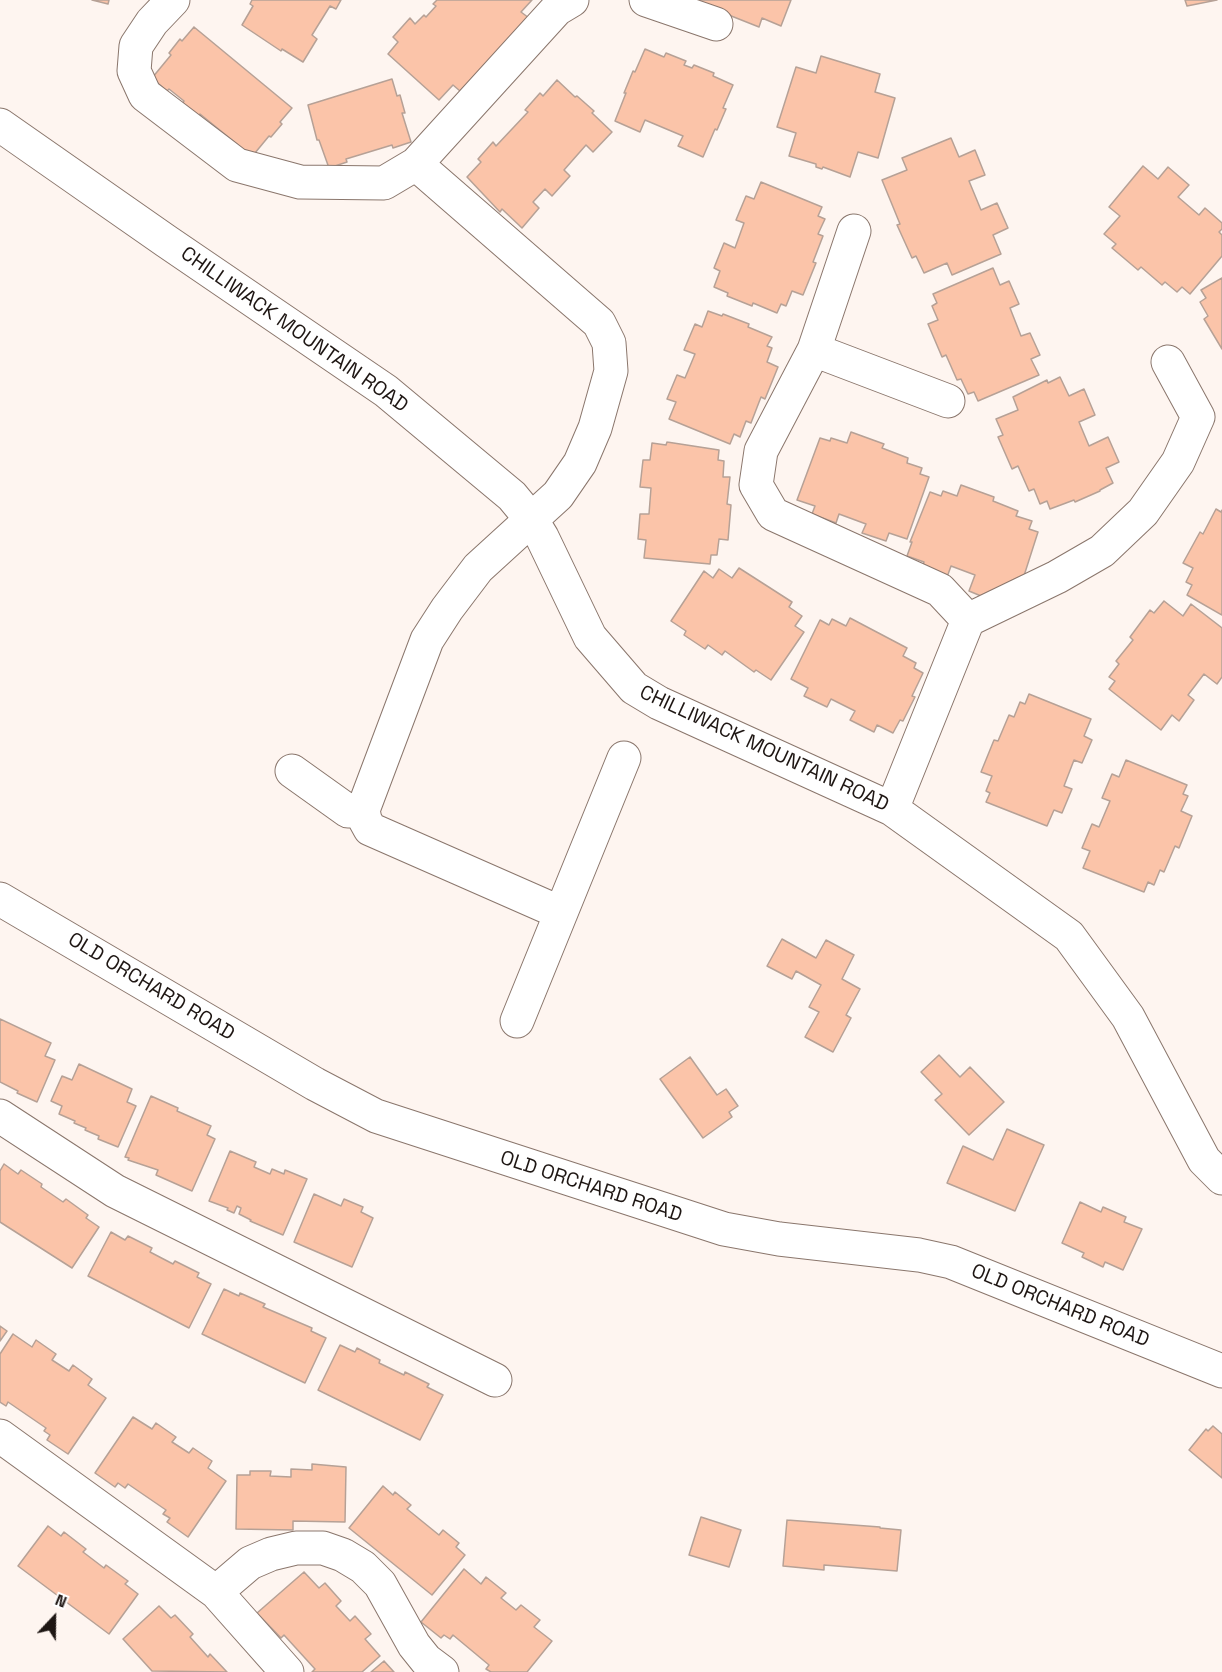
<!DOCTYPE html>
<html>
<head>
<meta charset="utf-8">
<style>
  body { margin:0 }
  #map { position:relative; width:1222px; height:1672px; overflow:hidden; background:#fef5f0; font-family:"Space Grotesk",sans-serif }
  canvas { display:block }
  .north { position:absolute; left:24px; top:1588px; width:60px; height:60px; -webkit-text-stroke:4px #fff; paint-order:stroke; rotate:22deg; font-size:16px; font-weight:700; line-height:24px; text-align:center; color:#1e1613 }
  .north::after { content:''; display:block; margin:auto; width:21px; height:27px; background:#1e1613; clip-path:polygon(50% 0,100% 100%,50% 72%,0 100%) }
</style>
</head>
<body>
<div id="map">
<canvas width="1222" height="1672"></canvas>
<div class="north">N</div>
</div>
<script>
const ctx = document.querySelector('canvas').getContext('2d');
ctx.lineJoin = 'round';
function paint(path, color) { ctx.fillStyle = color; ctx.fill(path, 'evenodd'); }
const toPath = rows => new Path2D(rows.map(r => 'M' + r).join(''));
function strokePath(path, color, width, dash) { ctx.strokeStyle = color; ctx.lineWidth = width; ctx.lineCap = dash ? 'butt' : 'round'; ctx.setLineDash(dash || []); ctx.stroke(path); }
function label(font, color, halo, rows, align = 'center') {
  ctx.font = font + ' "Space Grotesk",sans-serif'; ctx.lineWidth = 4.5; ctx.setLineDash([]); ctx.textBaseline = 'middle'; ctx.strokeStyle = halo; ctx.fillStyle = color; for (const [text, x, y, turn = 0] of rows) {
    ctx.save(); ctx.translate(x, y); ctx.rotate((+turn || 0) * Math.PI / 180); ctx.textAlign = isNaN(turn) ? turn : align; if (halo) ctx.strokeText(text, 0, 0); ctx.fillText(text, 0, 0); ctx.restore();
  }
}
const building = toPath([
  [92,0,109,0,108,4,92,0],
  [252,0,341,0,336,9,330,6,312,35,317,39,303,62,282,49,281,51,242,25,253,6,250,4,252,0],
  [437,0,532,0,521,12,529,18,460,91,453,85,439,100,388,54,398,42,393,37,410,18,415,24,424,15,426,17,436,6,433,4,437,0],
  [691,0,791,0,781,26,762,18,759,27,691,0],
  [1185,0,1217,0,1187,6,1185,0],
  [194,27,292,108,280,122,282,124,271,137,269,136,250,159,237,144,200,114,196,119,180,107,184,101,169,89,167,91,152,78,171,55,169,53,180,39,182,41,194,27],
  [645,49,664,57,666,53,686,61,684,65,692,68,694,65,714,73,713,76,733,85,723,108,726,109,717,130,715,129,703,157,678,146,683,136,645,120,640,132,615,121,626,93,624,93,633,71,635,72,645,49],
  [821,56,880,74,875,92,895,98,878,158,858,152,850,177,823,167,822,169,816,167,816,164,789,156,796,133,777,127,796,67,816,73,821,56],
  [392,79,397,96,400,95,405,113,402,113,411,142,393,148,392,145,346,159,347,162,329,168,319,140,317,140,308,105,392,79],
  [557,80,575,97,577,96,594,111,592,113,612,132,593,152,586,145,564,170,570,176,552,196,545,189,533,202,539,208,522,228,502,209,500,212,467,177,481,162,478,159,493,142,496,146,528,112,525,110,540,93,543,96,557,80],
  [951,138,959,157,975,150,985,175,969,181,981,210,997,203,1008,228,993,235,1001,254,952,275,947,263,924,273,916,256,912,258,897,225,900,224,882,180,907,170,902,158,951,138],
  [1143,166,1158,179,1168,167,1189,185,1178,197,1199,215,1205,208,1222,223,1222,229,1219,232,1222,235,1222,256,1190,294,1182,287,1177,292,1165,282,1162,285,1141,267,1138,270,1112,248,1116,244,1104,234,1120,216,1109,207,1143,166],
  [761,182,822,207,818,216,825,219,818,234,823,236,813,262,816,263,803,295,792,291,786,306,781,304,777,313,753,303,752,306,727,296,728,293,714,287,720,271,714,268,724,243,735,248,744,223,736,220,746,196,754,199,761,182],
  [993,268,1000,285,1009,281,1019,304,1010,308,1021,336,1030,333,1040,355,1031,359,1039,375,978,401,974,392,968,394,961,379,957,380,946,355,942,357,928,324,938,320,932,306,937,303,933,294,993,268],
  [1222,278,1222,349,1204,319,1208,316,1200,302,1206,298,1201,290,1222,278],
  [708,311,722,316,723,314,749,324,748,327,772,337,767,346,772,348,767,362,778,367,765,399,761,397,751,423,746,421,740,437,734,434,730,444,669,419,676,402,667,399,677,375,685,378,695,354,684,350,695,324,702,327,708,311],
  [1060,377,1069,396,1084,389,1095,415,1079,422,1089,446,1108,437,1119,462,1106,468,1113,483,1100,490,1100,491,1075,502,1074,500,1050,509,1047,501,1040,504,1034,489,1029,491,1018,466,1012,469,998,437,1003,435,996,419,1018,410,1013,397,1047,380,1048,383,1060,377],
  [851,432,884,444,882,448,908,458,907,463,922,468,920,474,929,477,907,539,889,533,886,541,862,533,866,524,839,514,836,523,812,514,815,506,797,500,820,438,830,441,831,438,847,443,851,432],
  [667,442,719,450,718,460,724,461,723,477,730,477,727,504,731,505,728,540,719,539,717,555,711,555,710,564,644,558,646,540,638,539,640,514,649,514,651,488,640,487,643,460,650,460,652,443,666,445,667,442],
  [961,485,994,497,993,501,1018,511,1016,516,1032,521,1029,529,1038,532,1022,582,993,601,969,591,975,575,951,566,946,580,921,571,924,562,907,556,912,542,910,542,930,492,941,496,943,491,957,496,961,485],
  [1216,509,1221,512,1222,510,1222,615,1187,595,1192,585,1186,582,1193,568,1183,563,1200,532,1203,534,1216,509],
  [739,568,792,602,789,607,802,616,795,626,804,632,771,680,756,670,754,672,725,651,722,655,708,645,705,649,684,635,686,631,671,621,704,571,713,578,719,569,732,578,739,568],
  [1164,601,1183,616,1191,604,1222,628,1222,677,1217,684,1204,674,1188,695,1194,700,1179,721,1172,715,1161,730,1109,689,1115,681,1109,677,1119,664,1116,661,1133,640,1130,637,1150,610,1154,613,1164,601],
  [850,618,907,648,903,656,916,663,914,668,923,673,912,696,915,697,903,721,900,720,893,733,877,725,874,732,850,720,855,711,831,699,827,707,804,696,808,688,791,679,820,620,829,625,832,619,846,626,850,618],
  [1029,694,1091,719,1084,736,1092,740,1082,763,1074,760,1064,786,1072,789,1062,813,1054,810,1047,826,986,802,990,793,986,791,992,776,981,772,994,740,998,741,1009,715,1014,717,1020,702,1025,704,1029,694],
  [1126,760,1187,785,1183,794,1188,796,1181,811,1192,816,1179,848,1175,846,1164,872,1160,870,1154,885,1148,882,1144,892,1083,868,1090,851,1082,848,1092,824,1099,827,1110,801,1102,798,1112,774,1119,777,1126,760],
  [782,939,816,958,826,940,854,955,842,979,860,989,846,1015,851,1018,833,1052,805,1037,819,1012,809,1007,821,985,796,971,792,979,767,966,782,939],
  [0,1019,51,1043,45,1056,55,1060,37,1102,17,1093,18,1091,0,1082,0,1019],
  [939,1055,960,1077,970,1067,1004,1102,969,1135,935,1100,942,1094,921,1072,939,1055],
  [690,1057,717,1095,726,1089,738,1106,729,1112,732,1117,703,1138,660,1079,690,1057],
  [79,1064,132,1089,127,1102,136,1106,118,1147,98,1139,99,1136,85,1130,86,1128,74,1123,75,1121,59,1114,62,1106,51,1101,62,1076,72,1080,79,1064],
  [151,1096,178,1108,177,1111,211,1126,207,1135,215,1139,192,1191,156,1175,158,1170,128,1160,129,1158,125,1157,151,1096],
  [1007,1129,1044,1145,1015,1211,947,1183,963,1146,993,1160,1007,1129],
  [230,1151,256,1162,254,1167,270,1174,272,1169,284,1174,285,1170,307,1179,283,1235,250,1221,251,1220,239,1214,241,1208,237,1206,234,1213,227,1210,228,1208,209,1201,230,1151],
  [4,1164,18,1174,21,1170,42,1184,41,1187,63,1202,66,1199,88,1215,86,1218,99,1227,72,1268,0,1222,0,1171,4,1164],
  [314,1194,341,1206,344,1199,363,1207,361,1212,373,1218,352,1267,294,1242,314,1194],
  [1080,1202,1101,1212,1103,1207,1126,1217,1124,1222,1142,1229,1123,1270,1105,1262,1103,1267,1082,1257,1084,1253,1062,1243,1080,1202],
  [111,1232,125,1240,128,1236,152,1248,150,1252,173,1264,175,1261,199,1273,197,1277,211,1284,189,1328,88,1276,111,1232],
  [224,1289,239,1296,240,1293,265,1304,263,1307,312,1328,311,1331,326,1338,305,1383,202,1334,224,1289],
  [0,1326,7,1331,0,1341,0,1326],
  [13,1334,32,1347,36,1340,56,1354,52,1360,69,1371,73,1365,92,1379,88,1385,106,1398,68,1454,47,1440,50,1435,44,1431,46,1428,8,1402,6,1406,0,1402,0,1354,13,1334],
  [340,1345,355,1352,357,1348,380,1360,379,1363,404,1375,405,1372,429,1384,427,1387,443,1395,420,1440,318,1390,340,1345],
  [133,1417,152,1429,156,1423,176,1437,172,1442,189,1453,193,1448,212,1461,208,1468,226,1481,188,1537,167,1522,170,1518,163,1514,166,1510,128,1484,125,1488,118,1483,115,1487,95,1473,133,1417],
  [1213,1426,1222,1434,1222,1478,1189,1450,1206,1429,1208,1431,1213,1426],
  [312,1464,346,1467,345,1522,293,1521,293,1530,236,1529,237,1475,250,1475,250,1471,271,1471,270,1476,291,1477,291,1469,312,1470,312,1464],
  [383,1486,393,1495,395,1492,411,1505,407,1509,439,1535,443,1530,459,1543,456,1547,465,1555,432,1595,349,1528,383,1486],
  [701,1517,741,1530,729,1567,689,1555,701,1517],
  [787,1520,880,1527,880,1528,901,1530,897,1571,824,1565,824,1570,783,1566,787,1520],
  [48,1526,61,1536,64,1532,86,1549,83,1552,104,1568,106,1565,128,1581,125,1584,138,1594,109,1634,18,1566,48,1526],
  [464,1569,481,1584,486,1577,506,1593,501,1598,516,1610,521,1605,540,1620,534,1627,552,1641,527,1672,491,1672,486,1669,489,1665,453,1635,450,1639,444,1635,441,1638,421,1622,464,1569],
  [304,1572,319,1588,325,1583,341,1601,336,1606,350,1621,355,1616,371,1634,365,1639,380,1656,362,1672,312,1672,315,1669,284,1635,281,1638,257,1613,304,1572],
  [159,1606,171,1618,175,1615,193,1634,190,1637,208,1657,210,1654,227,1672,152,1671,123,1639,159,1606],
  [384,1661,394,1672,371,1672,384,1661]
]);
const minor = toPath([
  [173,0,152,22,136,46,134,71,145,95,237,165,300,182,384,183,416,164,557,9,572,0],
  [646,0,716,24],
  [0,125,166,241,386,391,512,496,531,519,542,537,590,637,634,688,659,703,892,809,1069,936,1128,1017,1204,1160,1222,1178],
  [416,164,599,323,609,343,611,371,595,428,580,463,558,495,478,568,447,609,427,640,363,810,365,820,370,829,561,913],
  [854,231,814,350,761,451,756,485,773,514,940,590,968,620],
  [814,350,948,401],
  [292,771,348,811,363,810],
  [892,809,968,620,1057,577,1102,551,1143,512,1178,462,1198,417,1168,362],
  [0,899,315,1084,376,1116,724,1229,779,1239,919,1255,951,1262,1222,1371],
  [517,1021,624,758],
  [0,1116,115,1191,495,1380],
  [0,1436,216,1592,287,1672],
  [216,1592,250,1563,271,1554,296,1548,323,1548,343,1555,363,1567,380,1584,414,1645,426,1660,442,1672]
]);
const streetNames = [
  ["CHILLIWACK MOUNTAIN ROAD",294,330,35],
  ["CHILLIWACK MOUNTAIN ROAD",764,749,25],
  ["OLD ORCHARD ROAD",151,987,31],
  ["OLD ORCHARD ROAD",591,1187,18],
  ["OLD ORCHARD ROAD",1060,1306,22]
];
paint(building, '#fbc4a9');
strokePath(building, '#b6a196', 1.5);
strokePath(minor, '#8a766c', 35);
strokePath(minor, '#fff', 33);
label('20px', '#1e1613', '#fff', streetNames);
</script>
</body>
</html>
